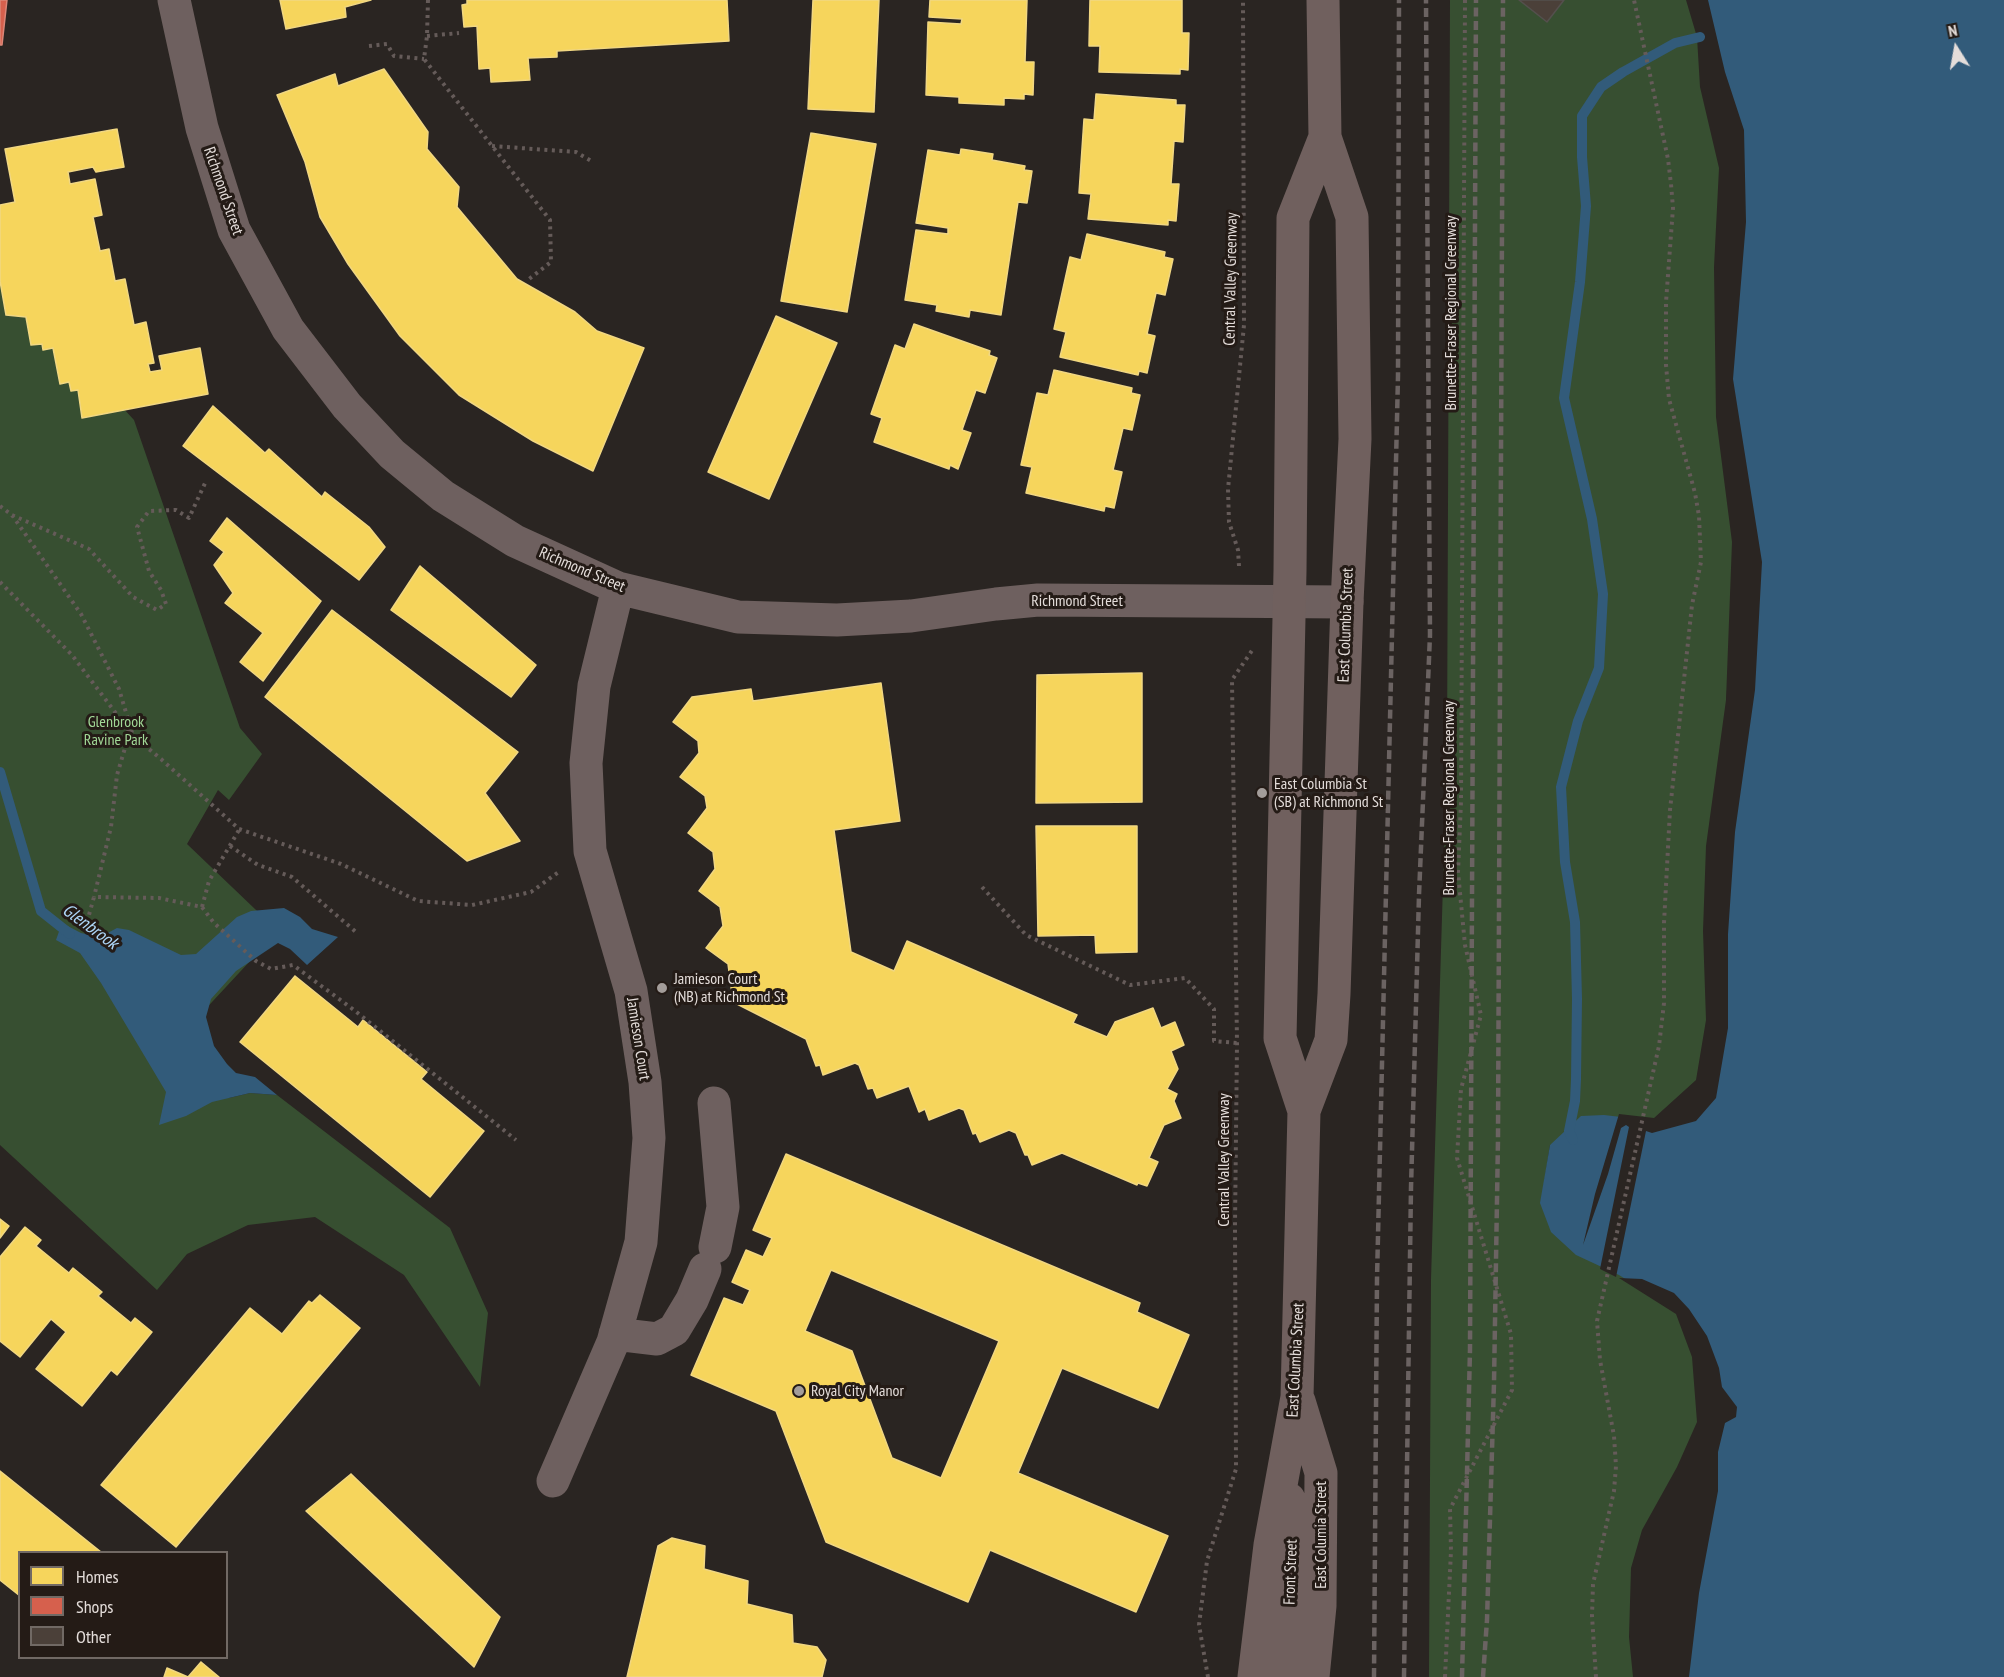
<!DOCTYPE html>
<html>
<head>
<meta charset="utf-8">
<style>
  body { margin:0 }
  #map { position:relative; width:2004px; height:1677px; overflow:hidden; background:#2a2522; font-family:"PT Sans Narrow",sans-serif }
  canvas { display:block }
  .legend { position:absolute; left:18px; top:1551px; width:210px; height:108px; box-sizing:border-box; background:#241b16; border:2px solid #716964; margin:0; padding:8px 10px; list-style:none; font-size:18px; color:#e4ddda }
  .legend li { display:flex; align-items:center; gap:12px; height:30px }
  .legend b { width:30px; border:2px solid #716964 }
  .north { position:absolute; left:1926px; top:18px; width:60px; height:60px; -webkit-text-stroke:4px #241b16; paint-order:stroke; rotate:349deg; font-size:16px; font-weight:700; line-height:24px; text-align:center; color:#e4ddda }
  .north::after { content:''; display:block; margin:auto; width:21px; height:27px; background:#e4ddda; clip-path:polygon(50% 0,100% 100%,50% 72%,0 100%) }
</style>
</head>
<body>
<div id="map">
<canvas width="2004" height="1677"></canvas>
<ul class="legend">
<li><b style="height:16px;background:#f6d55c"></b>Homes</li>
<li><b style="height:16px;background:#d6604d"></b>Shops</li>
<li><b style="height:16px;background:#4b4039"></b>Other</li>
</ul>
<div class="north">N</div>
</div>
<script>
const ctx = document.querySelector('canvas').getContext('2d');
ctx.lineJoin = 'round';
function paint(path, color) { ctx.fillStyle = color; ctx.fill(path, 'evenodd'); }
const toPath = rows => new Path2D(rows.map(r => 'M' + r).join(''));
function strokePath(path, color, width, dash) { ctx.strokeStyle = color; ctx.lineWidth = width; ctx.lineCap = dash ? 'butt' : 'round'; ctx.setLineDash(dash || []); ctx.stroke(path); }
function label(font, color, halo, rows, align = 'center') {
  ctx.font = font + ' "PT Sans Narrow",sans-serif'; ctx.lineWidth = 6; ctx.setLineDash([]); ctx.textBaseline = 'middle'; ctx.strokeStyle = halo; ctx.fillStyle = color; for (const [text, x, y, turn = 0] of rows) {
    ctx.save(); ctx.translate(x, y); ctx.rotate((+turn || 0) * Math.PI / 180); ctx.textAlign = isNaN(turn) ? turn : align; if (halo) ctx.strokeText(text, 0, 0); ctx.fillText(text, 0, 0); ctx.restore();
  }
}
const green = toPath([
  [1450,0,1689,0,1700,37,1722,168,1735,542,1709,1020,1698,1081,1655,1121,1550,1145,1541,1203,1583,1245,1678,1312,1695,1357,1700,1423,1636,1677,1429,1677,1431,1279,1447,752],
  [0,274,134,420,240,728,262,754,229,800,218,790,187,844,278,931,173,1044,229,1098,250,1093,277,1095,450,1228,488,1313,480,1387,404,1275,315,1217,248,1225,187,1254,157,1290,0,1145]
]);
const water = toPath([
  [1689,0,2004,0,2004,1677,1636,1677,1700,1423,1695,1357,1678,1312,1619,1275,1576,1255,1551,1232,1540,1203,1550,1145,1581,1116,1604,1115,1655,1121,1698,1081,1709,1020,1729,700,1735,542,1722,168,1700,37],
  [284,908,300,917,312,929,338,937,307,965,290,949,278,943,236,971,211,999,206,1017,214,1046,227,1064,236,1073,255,1077,277,1095,250,1093,212,1102,186,1116,159,1125,166,1092,101,983,80,953,56,940,62,923,81,933,100,937,117,928,129,930,181,955,196,954,237,917,251,911]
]);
const pier = toPath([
  [1686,0,1708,0,1725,72,1744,130,1746,222,1733,379,1762,562,1755,690,1735,832,1728,934,1728,1028,1716,1098,1696,1121,1652,1133,1646,1131,1616,1277,1600,1269,1629,1127,1626,1125,1621,1128,1608,1174,1583,1245,1595,1194,1619,1114,1654,1118,1696,1080,1706,1020,1703,931,1706,846,1726,700,1732,542,1716,417,1714,267,1719,168,1700,87,1697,37],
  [1619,1278,1642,1279,1674,1293,1689,1309,1707,1336,1719,1368,1722,1387,1737,1407,1736,1417,1725,1423,1718,1452,1718,1491,1699,1593,1689,1677,1633,1677,1629,1637,1631,1568,1642,1530,1677,1467,1697,1422,1692,1357,1676,1314]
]);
const homes = toPath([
  [280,0,371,0,345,7,346,17,286,29,280,0],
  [467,0,727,0,729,41,557,51,557,57,528,58,530,80,491,82,490,68,479,69,477,26,464,27,462,5,467,4,467,0],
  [813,0,879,0,874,112,808,109,813,0],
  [930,0,1027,0,1025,62,1034,62,1033,95,1024,94,1024,99,1004,98,1004,105,959,103,959,97,926,95,928,22,961,24,962,19,929,17,930,0],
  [1090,0,1182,0,1182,33,1189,33,1188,70,1180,69,1180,74,1099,72,1100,46,1089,46,1090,0],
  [384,69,428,132,427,149,459,187,457,207,517,279,575,312,597,331,644,348,593,471,533,441,459,395,400,336,348,264,320,217,305,162,277,95,335,74,338,86,384,69],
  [1096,94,1176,100,1176,105,1185,105,1183,142,1174,141,1171,184,1179,184,1176,221,1168,220,1168,225,1088,219,1091,194,1079,193,1084,119,1094,120,1096,94],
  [117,129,124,167,96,172,93,167,68,172,70,184,95,179,102,215,93,217,100,251,109,249,115,281,125,279,134,325,146,322,154,363,148,364,150,372,162,370,159,356,200,348,208,394,82,418,78,390,71,391,69,382,60,384,53,348,43,350,42,344,31,345,26,317,6,315,0,281,0,205,15,202,5,149,117,129],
  [811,133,876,144,847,312,781,301,811,133],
  [961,149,993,154,992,160,1025,166,1024,170,1032,171,1027,203,1018,202,1001,315,970,310,969,317,936,311,937,305,905,300,916,230,948,234,948,228,916,223,928,150,960,155,961,149],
  [1087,234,1165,252,1164,257,1173,259,1165,295,1156,293,1147,334,1155,336,1147,373,1139,371,1138,375,1060,357,1066,332,1054,329,1070,257,1081,260,1087,234],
  [776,316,837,343,769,499,708,472,776,316],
  [914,324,990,351,989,355,997,358,985,393,976,390,962,430,971,433,958,469,950,465,949,469,874,442,882,418,871,414,895,345,905,349,914,324],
  [1054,370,1132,388,1131,393,1140,395,1132,430,1123,428,1113,470,1122,472,1114,508,1105,506,1104,511,1026,493,1032,467,1021,465,1037,393,1048,395,1054,370],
  [213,406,265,453,269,449,322,497,325,492,369,527,385,547,359,580,183,446,213,406],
  [227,518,321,601,263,681,240,662,263,633,225,603,233,593,214,565,224,552,210,541,227,518],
  [420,566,536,665,511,697,391,610,420,566],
  [332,610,518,752,485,793,520,841,467,861,265,697,332,610],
  [1142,673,1142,802,1036,803,1037,675,1142,673],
  [881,683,900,821,834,830,851,952,894,971,907,941,1077,1015,1073,1023,1107,1037,1115,1022,1153,1008,1161,1028,1175,1022,1184,1045,1171,1051,1178,1069,1167,1089,1177,1094,1174,1101,1181,1118,1164,1125,1149,1158,1158,1162,1147,1186,1138,1183,1137,1185,1062,1153,1032,1165,1028,1155,1025,1155,1016,1133,1009,1130,980,1142,976,1133,973,1134,964,1110,959,1108,929,1120,925,1109,919,1112,909,1086,877,1098,873,1088,868,1089,859,1065,855,1063,823,1075,820,1065,816,1066,806,1039,733,1002,728,964,706,948,723,926,720,907,699,891,715,869,713,852,688,833,707,808,705,796,680,777,699,753,698,741,673,722,692,697,751,689,753,701,881,683],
  [1036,826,1137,826,1137,952,1096,953,1095,935,1038,936,1036,826],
  [295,976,358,1027,363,1020,427,1072,421,1079,484,1131,430,1197,240,1042,295,976],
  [786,1154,1140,1303,1137,1312,1189,1335,1158,1408,1062,1368,1018,1473,1168,1536,1136,1612,990,1550,968,1602,826,1542,776,1411,691,1375,724,1298,743,1305,750,1290,732,1282,746,1250,763,1257,772,1238,753,1230,786,1154],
  [831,1270,999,1341,941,1478,892,1458,852,1351,805,1331,831,1270],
  [0,1219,9,1226,0,1238,0,1219],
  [25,1227,41,1240,36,1246,69,1273,73,1268,102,1292,98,1296,131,1323,135,1318,152,1332,117,1375,111,1370,82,1406,36,1369,66,1332,51,1319,20,1357,0,1341,0,1257,25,1227],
  [320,1295,360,1328,176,1547,101,1485,250,1308,282,1334,309,1301,312,1303,320,1295],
  [0,1471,101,1552,20,1552,20,1596,0,1580,0,1471],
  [351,1474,500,1617,474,1667,306,1511,351,1474],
  [672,1538,705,1546,704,1569,748,1581,747,1604,792,1615,793,1643,817,1647,826,1660,822,1677,627,1677,658,1546,672,1538],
  [201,1662,219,1677,164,1677,167,1668,188,1677,201,1662]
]);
const shops = toPath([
  [0,0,7,0,2,45,0,45,0,0]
]);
const stream = toPath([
  [0,772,41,911,70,934],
  [1573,1140,1569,1131,1575,1101,1576,1079,1577,999,1575,922,1565,862,1561,787,1578,721,1599,668,1603,594,1592,519,1564,398,1580,282,1586,206,1582,157,1582,116,1601,87,1623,72,1675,43,1700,37]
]);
const building = toPath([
  [1519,0,1564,0,1547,22,1519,0]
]);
const path = toPath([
  [428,0,427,36,424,59,550,220,551,262,529,279],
  [427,36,459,33],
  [369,46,387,44,394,56,424,59],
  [492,146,576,152,593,162],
  [0,506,12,515,81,614,119,689,133,736,125,748,117,775,111,827,94,897],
  [12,515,89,549,133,597,157,610,166,604,161,590,149,571,137,527,149,511,176,510,189,518,206,481],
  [1239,566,1238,550,1229,522,1228,489,1244,325,1243,0],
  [0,582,72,655,133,736,161,759,239,829,341,864,418,901,472,905,531,892,560,871],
  [230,846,258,865,292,877,356,932],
  [982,887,1026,935,1130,985,1185,978,1214,1009,1214,1041,1237,1043],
  [202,907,209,881,239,830],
  [87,922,94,897,159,898,202,907,214,923,256,961,271,969,293,965,354,1010,516,1140],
  [1208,1677,1199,1625,1207,1561,1236,1469,1235,1225,1237,1043,1232,680,1253,649],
  [1445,1677,1451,1551,1450,1509,1512,1390,1511,1334,1457,1158,1461,1089,1481,1015,1465,945,1458,872,1461,802,1465,0],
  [1596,1677,1592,1616,1593,1584,1614,1491,1616,1466,1614,1436,1600,1360,1597,1321,1659,1046,1664,1003,1664,923,1670,810,1692,605,1701,562,1699,516,1695,493,1669,399,1666,365,1666,302,1673,208,1671,184,1668,159,1634,0]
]);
const minor = toPath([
  [174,0,202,128,234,230,288,329,347,406,392,454,443,496,515,541,618,588,738,617,837,620,911,616,996,604,1038,600,1347,602],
  [714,1103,723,1207,715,1247],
  [615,1334,657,1339,674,1330,692,1300,705,1269],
  [553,1481,613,1342,641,1242,649,1138,645,1082,631,991,590,851,586,763,594,686,618,588]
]);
const major = toPath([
  [1304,1111,1280,1038,1290,571,1293,218,1325,137],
  [1299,1401,1321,1473,1320,1606,1313,1677],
  [1254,1677,1270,1545,1297,1397,1304,1111,1331,1040,1334,994,1347,602,1355,439,1352,217,1325,137,1323,0],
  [1283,1677,1295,1573,1292,1518,1289,1499]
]);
const rail = toPath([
  [1374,1677,1377,1279,1398,376,1399,0],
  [1404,1677,1411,1188,1419,895,1430,635,1426,0],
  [1462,1677,1470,1350,1476,0],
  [1483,1677,1487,1620,1494,1383,1498,1139,1503,0]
]);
const markers = [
  [1262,793,6,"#a39d9a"],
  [662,988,6,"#a39d9a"],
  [799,1391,6,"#a39d9a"]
];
const streetNames = [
  ["Richmond Street",223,191,71],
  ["Central Valley Greenway",1231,279,-89],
  ["Brunette-Fraser Regional Greenway",1451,313,-90],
  ["Richmond Street",582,570,23],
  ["Richmond Street",1077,601],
  ["East Columbia Street",1346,625,-88],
  ["Brunette-Fraser Regional Greenway",1449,798,-90],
  ["Jamieson Court",638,1039,81],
  ["Central Valley Greenway",1224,1160,-90],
  ["East Columbia Street",1296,1360,-87],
  ["East Columia Street",1321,1535,-90],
  ["Front Street",1291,1572,-88]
];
const parkNames = [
  ["Glenbrook",116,722],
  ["Ravine Park",116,740]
];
const poiNames = [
  ["East Columbia St",1274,784],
  ["(SB) at Richmond St",1274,802],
  ["Jamieson Court",674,979],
  ["(NB) at Richmond St",674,997],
  ["Royal City Manor",811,1391]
];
const waterNames = [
  ["Glenbrook",90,927,36]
];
paint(green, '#374f31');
paint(water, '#325b7a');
paint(pier, '#2a2522');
paint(homes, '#f6d55c');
strokePath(homes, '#f1d782', 1.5);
paint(shops, '#d6604d');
strokePath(shops, '#da8677', 1.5);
strokePath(stream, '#325b7a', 10);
paint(building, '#4b4039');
strokePath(building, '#54504d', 1.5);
strokePath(path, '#655b59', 4, [3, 4.5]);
strokePath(minor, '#6e605f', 33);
strokePath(major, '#70605e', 33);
strokePath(rail, '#6b6362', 4.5, [9, 4.5]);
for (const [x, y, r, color] of markers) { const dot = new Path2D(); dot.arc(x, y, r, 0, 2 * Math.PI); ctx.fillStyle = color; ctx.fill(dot); strokePath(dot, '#241b16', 2); }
label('16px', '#e4ddda', '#241b16', streetNames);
label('16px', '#a2d997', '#241b16', parkNames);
label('16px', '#e4ddda', '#241b16', poiNames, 'left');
label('italic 18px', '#aed6f8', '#241b16', waterNames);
</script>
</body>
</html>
